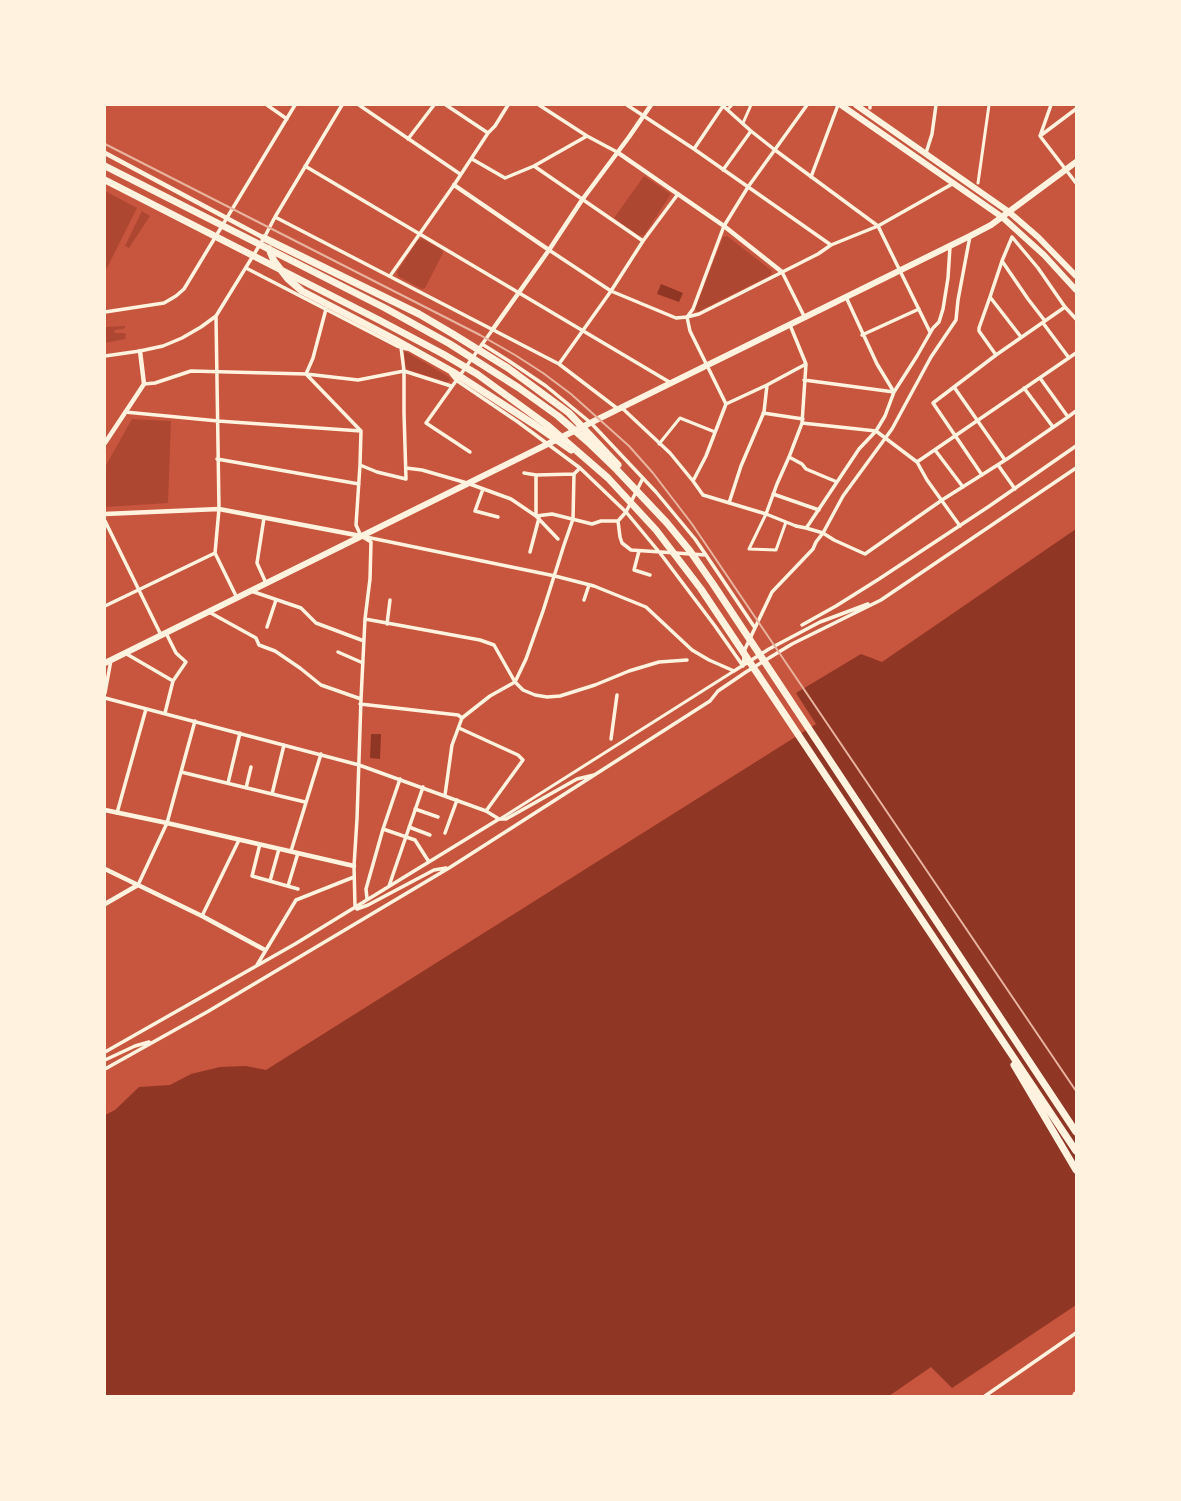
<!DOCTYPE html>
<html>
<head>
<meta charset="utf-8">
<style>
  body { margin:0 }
  #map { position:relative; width:1181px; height:1501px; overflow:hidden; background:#c8553d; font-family:Manrope,sans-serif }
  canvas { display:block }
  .frame { position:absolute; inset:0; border:106px solid #fff3e0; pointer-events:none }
</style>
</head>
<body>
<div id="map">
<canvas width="1181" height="1501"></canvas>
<div class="frame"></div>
</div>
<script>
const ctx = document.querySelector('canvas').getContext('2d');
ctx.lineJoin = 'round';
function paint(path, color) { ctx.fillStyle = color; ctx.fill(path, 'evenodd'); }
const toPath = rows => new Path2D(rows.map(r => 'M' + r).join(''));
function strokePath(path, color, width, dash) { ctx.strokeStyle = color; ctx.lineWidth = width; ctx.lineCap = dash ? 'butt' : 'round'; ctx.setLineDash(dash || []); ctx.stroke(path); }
const green = toPath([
  [644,176,671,194,644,235,639,236,614,218],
  [105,191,137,208,105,272],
  [142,211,150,216,129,248,125,246],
  [727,236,772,271,771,275,697,312,695,309,723,237],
  [423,239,442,250,443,253,425,288,422,289,398,276,397,272,418,240],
  [125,326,125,328,122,329,114,330,115,333,124,333,126,334,125,339,105,343,105,327],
  [405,351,449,377,450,381,446,382,406,369,404,353],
  [132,419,171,421,168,503,105,507,105,467]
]);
const water = toPath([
  [661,284,683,293,679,302,657,294],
  [1076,529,1076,1305,952,1388,931,1367,889,1396,105,1396,105,1115,115,1110,139,1087,170,1085,191,1074,220,1067,246,1066,266,1070,816,724,796,693,861,654,882,662],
  [371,734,381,734,380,759,370,758]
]);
const pedestrian = toPath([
  [728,109,732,105],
  [743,123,751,105],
  [978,183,989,105],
  [659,444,680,418,715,432],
  [786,522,776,550,749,549,766,514,796,526],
  [500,819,734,671]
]);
const minor = toPath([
  [267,105,287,119],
  [359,105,460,174],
  [446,105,488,133],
  [539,105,587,136,617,152],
  [627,105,694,149,831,245],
  [722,105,751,131,775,150,878,226,930,332],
  [1051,105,1040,136,1076,183],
  [870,108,870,105],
  [1040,136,1076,109],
  [408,139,434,105],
  [694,149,723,106],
  [926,153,932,134,936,105],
  [472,159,505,178,534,166,587,136],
  [305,166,671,383],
  [534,166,643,241],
  [723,170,751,131],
  [811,177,838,105],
  [275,217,559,364,618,409],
  [549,250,611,291,676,318,687,317,699,314,735,296,818,254,831,245,878,226,954,183],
  [1002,261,1028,299,1045,321],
  [246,268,397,346,407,349],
  [782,272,805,318],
  [390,276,454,185,488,133,495,126,508,105],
  [846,297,877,364,894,392],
  [990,297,1021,337],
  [326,309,313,358,306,374,358,380,404,371,451,386],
  [105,312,164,303,176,296,184,289,295,105],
  [687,317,693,309,724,226,748,187,807,105],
  [687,317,690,331,726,404],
  [1043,323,1069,358],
  [862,335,919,309],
  [482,344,509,361,546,386,591,423,656,492,695,539,706,555,755,628],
  [996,355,979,331,979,328,990,297,1002,261,1012,237,1038,268,1065,307,1076,319],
  [105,356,140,351,163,346,182,338,201,327,216,316,264,238,275,217,342,105],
  [559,364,611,291,643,241,678,194],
  [451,374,456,380,518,422,580,468,626,512,660,553,715,626,743,666],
  [804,380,894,392],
  [144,384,155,383,191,371,306,374,361,431,360,465,356,525,361,536,371,542,370,579,365,619,361,699,357,819,354,866,355,907],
  [954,387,933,403,982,475],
  [1024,388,1053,427],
  [621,407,670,453,693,481,703,495,766,514,777,484,789,457,802,423,806,364],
  [125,412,218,421,361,431],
  [763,413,803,419],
  [1068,417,1076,411],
  [802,423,876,431,917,462,927,480,960,526],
  [935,450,963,487],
  [470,452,426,423,493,329],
  [789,457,802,464,806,469,837,482],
  [217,459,359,484],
  [1005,460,954,387,996,355,1065,307],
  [917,462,1076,353],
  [360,465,377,472,406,479,404,413,404,371,401,347],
  [998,465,1015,489],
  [406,468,422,470,467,483,511,499,536,516,558,539],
  [524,473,536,475,574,474,580,468],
  [536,475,536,516,552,514,592,524,601,521,618,521,626,512,643,478],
  [693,481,706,456,726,404,767,385,806,364,790,325],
  [483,489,475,511,498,517],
  [773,494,819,510],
  [729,503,741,466,764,412,767,385],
  [264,518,257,563,266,583],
  [105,521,161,635],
  [618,521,620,537,622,543,631,550,706,555],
  [796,526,806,528,809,524,859,449,876,431,885,416,894,392,917,356,933,328,939,322,943,309,948,278,950,247],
  [806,528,823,533,834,540,865,554,942,500,1007,459,1068,417,1040,378],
  [366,537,555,576,594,586,646,607,692,650,709,660,734,671,769,649,820,622,868,604],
  [639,551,634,570,650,575],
  [530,552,539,518],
  [215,553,237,598],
  [251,591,301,608,316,623,364,641],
  [584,600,589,585],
  [105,606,215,553,219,509,216,316],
  [209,612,256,638,259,645,275,651,300,668,321,685,361,699],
  [365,619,480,640,494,645,515,682,523,690,535,695,547,697,560,696,595,685,629,671,659,662,687,660],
  [387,624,390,600],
  [802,625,836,606,879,579,988,507,1076,446],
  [267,627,276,600],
  [166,633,176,653,186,662,173,681],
  [338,652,363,663],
  [125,653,173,681,165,713],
  [743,665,745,649,772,592,813,549,816,542,823,533,843,496,892,429,931,357,956,320,958,300,970,236],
  [105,693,111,660],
  [105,698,359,765,486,811,499,819],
  [360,704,458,715,462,718],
  [459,728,518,755,523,760,486,811],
  [611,739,617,695],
  [181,772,305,802],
  [228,783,240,733],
  [246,788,251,767],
  [272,794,284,745],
  [445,795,452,745,462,718,490,696,515,682,526,659,543,611,564,545,573,519,574,474],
  [415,809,438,817],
  [117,813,146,709],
  [409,827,430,835],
  [383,829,415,840,429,862],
  [445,833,457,800],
  [260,844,252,876,298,889],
  [291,851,321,754],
  [270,881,279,849],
  [138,885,167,823,195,721],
  [288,886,298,853],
  [389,886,423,787],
  [367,899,366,889,383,829,400,779],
  [355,907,357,909,368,905,434,870,446,868],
  [202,916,239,840],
  [257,965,296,900,354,877],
  [105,1052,295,944,499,819,506,819,577,779,594,775],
  [105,1060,135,1046,149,1042],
  [105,1069,207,1012,449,868,710,701,718,691,746,672,792,644,881,600,1076,468],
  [985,1396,1076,1333]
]);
const tertiary = toPath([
  [617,152,724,226,782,272],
  [105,153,264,238],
  [454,185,549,250],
  [493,329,549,250,582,200,629,137,651,105],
  [105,443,144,384,140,351],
  [105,514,219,509,361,536],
  [105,810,167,823,354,866],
  [105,869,202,916,265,950],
  [105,904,138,885]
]);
const primary = toPath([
  [105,663,671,383,970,236,991,225,1076,162]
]);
const trunk = toPath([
  [841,105,1002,217,1044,255,1076,290],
  [856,105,1009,212,1038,237,1076,276]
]);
const motorway = toPath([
  [105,166,385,308,450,344,519,388,558,416,588,442,617,470,667,523,690,551,713,584,1076,1132],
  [105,180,379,320,443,354,477,374,547,425,608,478,656,530,701,589,1076,1151],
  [264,238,419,314,453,334,508,368,569,413,618,465],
  [269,249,274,261,288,279,302,291,394,339,453,372,535,425,571,450],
  [1014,1065,1076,1170],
  [1076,1396,1076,1395]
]);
const rail = toPath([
  [105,144,480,335,515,355,543,373,571,394,629,446,653,473,692,524,1076,1091]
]);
paint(green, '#ae4732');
paint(water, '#8f3625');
strokePath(pedestrian, '#fff3e0', 3);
strokePath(minor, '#fff3e0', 3.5);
strokePath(tertiary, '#fff3e0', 4.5);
strokePath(primary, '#fff3e0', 6);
strokePath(trunk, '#fff3e0', 6);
strokePath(motorway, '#fff3e0', 7);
strokePath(rail, '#e9b49f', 2);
</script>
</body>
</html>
